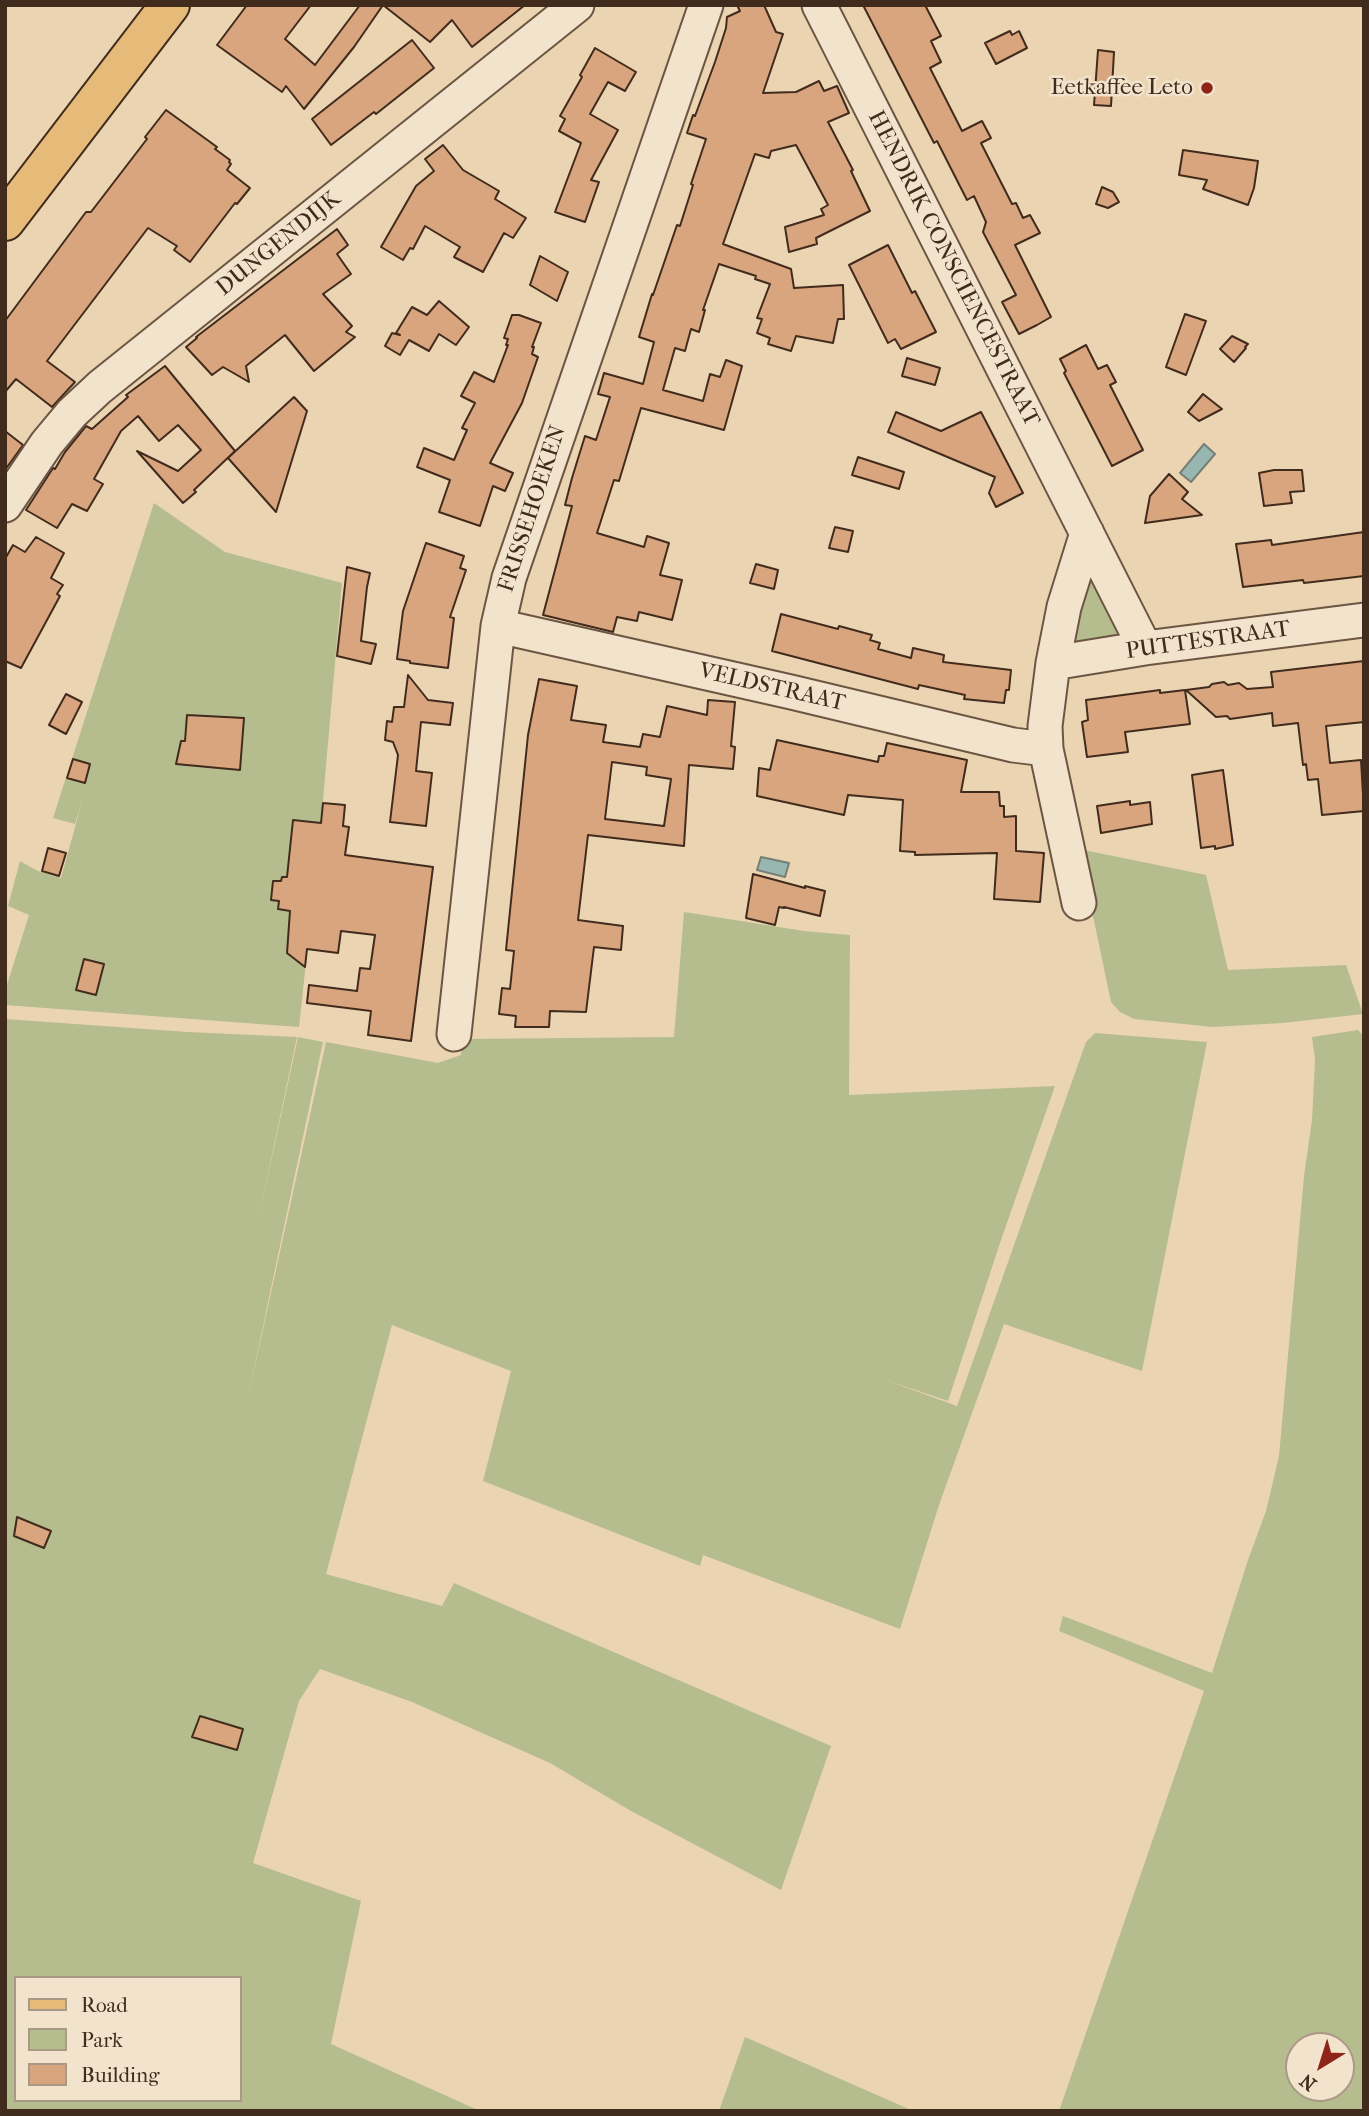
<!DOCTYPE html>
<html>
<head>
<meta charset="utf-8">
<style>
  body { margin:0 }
  #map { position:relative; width:1369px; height:2116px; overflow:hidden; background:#ebd4b2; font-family:"IM FELL French Canon",serif }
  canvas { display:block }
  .frame { position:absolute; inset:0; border:7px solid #412b1d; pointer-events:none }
  .legend { position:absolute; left:14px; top:1976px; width:228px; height:126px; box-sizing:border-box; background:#f2e3cd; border:2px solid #ab9987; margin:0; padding:9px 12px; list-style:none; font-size:21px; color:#412b1d }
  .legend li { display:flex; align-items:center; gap:14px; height:35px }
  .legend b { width:35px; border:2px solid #ab9987 }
  .north { position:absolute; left:1285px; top:2032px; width:70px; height:70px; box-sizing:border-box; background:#f2e3cd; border:2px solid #ab9987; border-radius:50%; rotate:218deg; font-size:19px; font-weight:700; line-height:28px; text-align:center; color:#412b1d }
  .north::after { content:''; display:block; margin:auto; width:24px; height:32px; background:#8f2418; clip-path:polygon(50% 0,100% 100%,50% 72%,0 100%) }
</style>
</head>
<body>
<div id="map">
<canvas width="1369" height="2116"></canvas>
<div class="frame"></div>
<ul class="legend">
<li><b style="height:9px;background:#e6ba79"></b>Road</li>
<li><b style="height:19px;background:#b5bd8e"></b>Park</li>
<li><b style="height:19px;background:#d9a57e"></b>Building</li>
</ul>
<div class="north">N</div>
</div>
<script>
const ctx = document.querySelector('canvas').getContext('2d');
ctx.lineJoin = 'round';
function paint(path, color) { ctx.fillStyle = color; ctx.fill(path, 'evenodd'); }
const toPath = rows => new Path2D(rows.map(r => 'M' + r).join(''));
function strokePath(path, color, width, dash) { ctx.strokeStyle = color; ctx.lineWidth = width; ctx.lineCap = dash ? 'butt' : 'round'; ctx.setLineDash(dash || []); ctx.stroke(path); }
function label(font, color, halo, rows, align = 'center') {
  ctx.font = font + ' "IM FELL French Canon",serif'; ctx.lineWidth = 5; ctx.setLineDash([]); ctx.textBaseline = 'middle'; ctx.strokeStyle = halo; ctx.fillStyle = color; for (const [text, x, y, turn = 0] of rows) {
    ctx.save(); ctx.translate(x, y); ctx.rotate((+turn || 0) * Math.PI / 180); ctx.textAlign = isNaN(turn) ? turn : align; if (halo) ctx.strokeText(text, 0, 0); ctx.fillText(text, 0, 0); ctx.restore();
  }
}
const green = toPath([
  [154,503,225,552,342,583,321,823,299,1027,5,1005,5,991,29,915,8,906,20,861,38,871,61,878,82,802,75,824,53,818],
  [1085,579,1098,582,1123,636,1068,645],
  [1079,849,1206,875,1228,970,1346,965,1363,1014,1283,1023,1213,1027,1134,1019,1120,1012,1111,1002],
  [684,912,804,931,850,935,849,1095,1055,1086,1001,1240,948,1401,883,1379,957,1406,1086,1042,1095,1033,1207,1042,1142,1371,1004,1324,939,1505,900,1629,703,1555,700,1566,483,1481,511,1371,392,1325,326,1574,442,1606,454,1583,831,1746,781,1890,631,1811,550,1763,412,1702,320,1669,299,1701,253,1863,361,1901,331,2044,480,2111,5,2111,5,1019,188,1032,297,1037,257,1226,298,1037,323,1042,247,1402,326,1042,438,1063,461,1055,463,1039,674,1037],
  [16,1978,240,1978,240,2100,16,2100],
  [1358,1030,1364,1037,1364,2111,1059,2111,1204,1691,1059,1631,1063,1616,1212,1673,1248,1560,1266,1511,1279,1456,1304,1176,1312,1120,1315,1060,1312,1037],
  [1299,2046,1341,2046,1341,2088,1299,2088],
  [745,2037,911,2110,912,2111,719,2111]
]);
const water = toPath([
  [1204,444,1215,454,1191,482,1180,473,1204,444],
  [761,857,789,863,785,877,757,870,761,857]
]);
const building = toPath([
  [247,5,311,5,285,39,315,65,360,5,525,5,472,47,452,20,430,42,383,5,354,47,304,109,286,86,282,92,217,45,247,5],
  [737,5,764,5,776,32,783,34,763,93,796,92,819,81,824,91,837,86,849,113,828,122,853,170,851,171,870,211,816,238,817,244,789,252,785,227,824,215,821,209,828,205,796,145,771,151,769,158,755,154,723,244,791,269,794,288,843,285,844,319,838,319,833,343,796,336,791,351,768,344,770,338,757,333,762,319,757,318,770,284,755,279,756,276,719,264,703,310,705,310,699,332,691,329,685,351,675,348,663,390,703,401,710,374,720,377,726,360,742,366,724,430,641,408,619,481,614,480,597,533,644,547,647,536,669,543,660,575,682,580,672,620,639,612,637,621,617,617,613,632,543,615,572,506,565,505,572,478,585,436,596,440,610,397,598,394,604,373,643,384,654,342,639,337,652,294,653,295,677,225,680,226,693,185,691,184,706,139,687,133,693,115,695,116,715,62,726,28,727,17,740,11,737,5],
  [863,5,925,5,941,36,931,41,941,62,930,68,962,131,982,121,991,138,981,143,1012,204,1016,203,1023,218,1030,215,1040,233,1015,245,1051,317,1037,325,1019,334,1002,302,1016,295,983,232,986,222,974,196,967,200,937,141,934,143,863,5],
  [1010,31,1012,35,1019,31,1027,48,996,64,985,43,1010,31],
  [412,40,434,68,376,114,374,112,331,145,312,119,412,40],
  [595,48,636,72,625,91,608,82,590,114,618,130,591,180,599,182,585,222,555,212,581,143,559,131,565,119,560,116,582,77,580,75,595,48],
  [1098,50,1114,52,1111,106,1094,105,1098,50],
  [166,110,217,147,215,149,230,160,229,162,231,164,227,170,250,188,237,204,235,203,190,262,174,250,177,246,148,228,47,361,75,382,52,407,16,379,5,392,5,321,86,212,91,212,147,139,145,137,166,110],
  [443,145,463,170,499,191,495,199,526,218,513,238,504,233,483,272,454,257,460,247,425,226,413,249,410,248,403,260,381,247,416,186,434,171,425,159,443,145],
  [1183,150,1258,161,1254,188,1248,205,1203,189,1207,180,1179,175,1183,150],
  [1102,187,1113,192,1119,202,1108,208,1096,204,1102,187],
  [337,229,348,245,337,254,351,274,323,294,352,326,346,332,355,337,314,371,285,335,246,366,249,382,223,367,212,375,186,347,197,338,196,337,337,229],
  [888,245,912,293,915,291,936,332,901,349,895,339,888,343,849,265,888,245],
  [540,256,568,272,557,301,530,285,540,256],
  [439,301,469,327,456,345,439,334,429,351,409,340,400,355,385,346,392,333,400,335,396,333,412,307,427,315,439,301],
  [1185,314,1206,321,1186,375,1166,367,1185,314],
  [512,315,519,315,541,323,532,347,534,347,532,354,538,357,522,403,490,463,513,473,505,491,493,486,480,526,439,512,450,480,417,467,424,448,454,460,467,430,462,428,475,403,461,396,474,372,494,382,508,345,506,345,508,339,504,338,512,315],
  [1232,336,1248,344,1245,347,1246,348,1234,362,1220,349,1232,336],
  [1086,345,1098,369,1107,365,1116,382,1110,385,1143,450,1112,466,1064,373,1066,371,1060,359,1086,345],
  [907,358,940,368,935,385,902,376,907,358],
  [165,366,235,451,194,490,196,492,183,503,137,451,178,471,201,450,178,425,159,441,138,416,121,431,94,479,103,484,87,511,72,504,57,528,26,510,53,468,55,469,65,452,86,426,92,429,128,397,126,395,165,366],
  [1203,394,1222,409,1199,421,1188,412,1203,394],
  [294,397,307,411,276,512,228,458,294,397],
  [896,412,941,431,981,412,1023,493,996,507,989,493,995,477,888,432,896,412],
  [5,431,23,445,5,470,5,431],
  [858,457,904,472,899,489,852,475,858,457],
  [1274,470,1302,470,1304,491,1290,492,1292,503,1264,506,1259,473,1274,470],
  [1169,474,1188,492,1182,499,1202,515,1145,523,1150,496,1169,474],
  [835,527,853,531,848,552,829,548,835,527],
  [1364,532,1364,576,1304,583,1303,580,1243,587,1236,544,1271,540,1272,545,1364,532],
  [36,537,64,553,51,578,63,585,57,594,60,596,21,668,5,661,5,559,13,545,25,552,36,537],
  [426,543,464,556,460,568,466,570,450,617,454,618,448,668,410,663,410,661,397,659,403,611,426,543],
  [756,564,778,570,774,589,750,583,756,564],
  [347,567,370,573,367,587,361,641,376,644,371,664,337,656,347,567],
  [781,614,838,629,839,626,872,635,870,640,880,643,878,649,911,658,913,648,944,655,943,662,1011,670,1009,690,1006,690,1004,703,964,699,965,695,919,685,918,689,772,651,781,614],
  [1364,661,1364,722,1326,726,1330,763,1361,760,1364,811,1322,815,1318,779,1308,780,1306,764,1303,765,1298,723,1273,726,1272,713,1230,719,1227,716,1216,717,1186,690,1209,687,1212,684,1224,682,1228,685,1239,683,1247,689,1273,687,1271,672,1364,661],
  [408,675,428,700,453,703,450,725,421,722,416,771,432,773,426,826,390,822,398,755,393,742,385,740,387,721,392,722,394,707,404,707,408,675],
  [539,679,577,686,571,720,606,725,603,742,640,747,643,734,660,737,667,706,707,715,708,700,735,702,731,746,735,747,733,769,689,765,684,846,588,835,578,920,623,926,621,950,594,947,586,1012,550,1011,549,1027,515,1027,516,1016,499,1014,502,988,510,989,514,951,506,950,528,735,539,679],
  [612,762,647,767,646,775,671,779,664,826,605,819,612,762],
  [1160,690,1160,693,1185,690,1190,724,1125,732,1128,752,1087,757,1082,722,1088,720,1086,700,1160,690],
  [66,694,82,702,66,734,49,725,66,694],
  [187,715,244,718,240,770,176,764,181,741,185,741,187,715],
  [777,740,878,762,879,756,884,756,887,743,967,760,961,792,999,792,1000,806,1004,806,1004,817,1016,816,1016,851,1044,853,1040,902,994,899,997,853,915,855,915,852,900,851,903,800,848,795,844,815,757,796,759,768,770,770,777,740],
  [73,759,90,764,85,783,67,778,73,759],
  [1223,770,1233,845,1215,849,1215,846,1201,848,1192,775,1223,770],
  [1130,801,1130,805,1150,802,1152,824,1101,833,1097,806,1130,801],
  [323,803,345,805,343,826,349,827,345,855,433,867,411,1041,368,1035,371,1011,307,1003,309,985,357,991,360,968,370,969,375,935,341,931,338,953,307,949,305,967,287,953,290,911,278,909,279,901,271,900,273,881,281,881,282,877,287,877,293,820,321,823,323,803],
  [48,848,66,853,59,876,42,871,48,848],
  [753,874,805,888,805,886,825,891,820,916,784,907,784,908,779,907,775,925,746,918,753,874],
  [84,959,104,964,96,995,76,990,84,959],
  [17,1517,51,1531,44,1548,14,1536,17,1517],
  [200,1716,243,1729,237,1750,192,1737,200,1716]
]);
const minor = toPath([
  [819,5,1145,648],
  [5,505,47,443,72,413,100,387,577,5],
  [498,626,791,692,1013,745,1046,749],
  [1053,663,1145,648,1364,620],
  [1079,903,1046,749,1045,726,1053,663,1064,607,1087,533],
  [454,1034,498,626,509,578,706,5]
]);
const major = toPath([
  [5,221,170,5]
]);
const markers = [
  [1207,88,7,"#8f2418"]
];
const poiNames = [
  ["Eetkaffee Leto",1193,88]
];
const streetNames = [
  ["DUNGENDIJK",279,244,-39],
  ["HENDRIK CONSCIENCESTRAAT",953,269,63],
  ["FRISSEHOEKEN",533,509,-72],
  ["PUTTESTRAAT",1208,641,-8],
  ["VELDSTRAAT",772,688,13]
];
paint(green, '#b5bd8e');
paint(water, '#99b7b1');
strokePath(water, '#767f76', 2);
paint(building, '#d9a57e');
strokePath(building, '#412b1d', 2);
strokePath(minor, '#6c5542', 37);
strokePath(major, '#412b1d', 42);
strokePath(minor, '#f2e3cd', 33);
strokePath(major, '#e6ba79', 38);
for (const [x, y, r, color] of markers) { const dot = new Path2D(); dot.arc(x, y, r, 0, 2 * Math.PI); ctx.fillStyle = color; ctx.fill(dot); strokePath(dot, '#f2e3cd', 2.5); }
label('23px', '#412b1d', '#f2e3cd', poiNames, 'right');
label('23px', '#412b1d', '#f2e3cd', streetNames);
</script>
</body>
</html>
